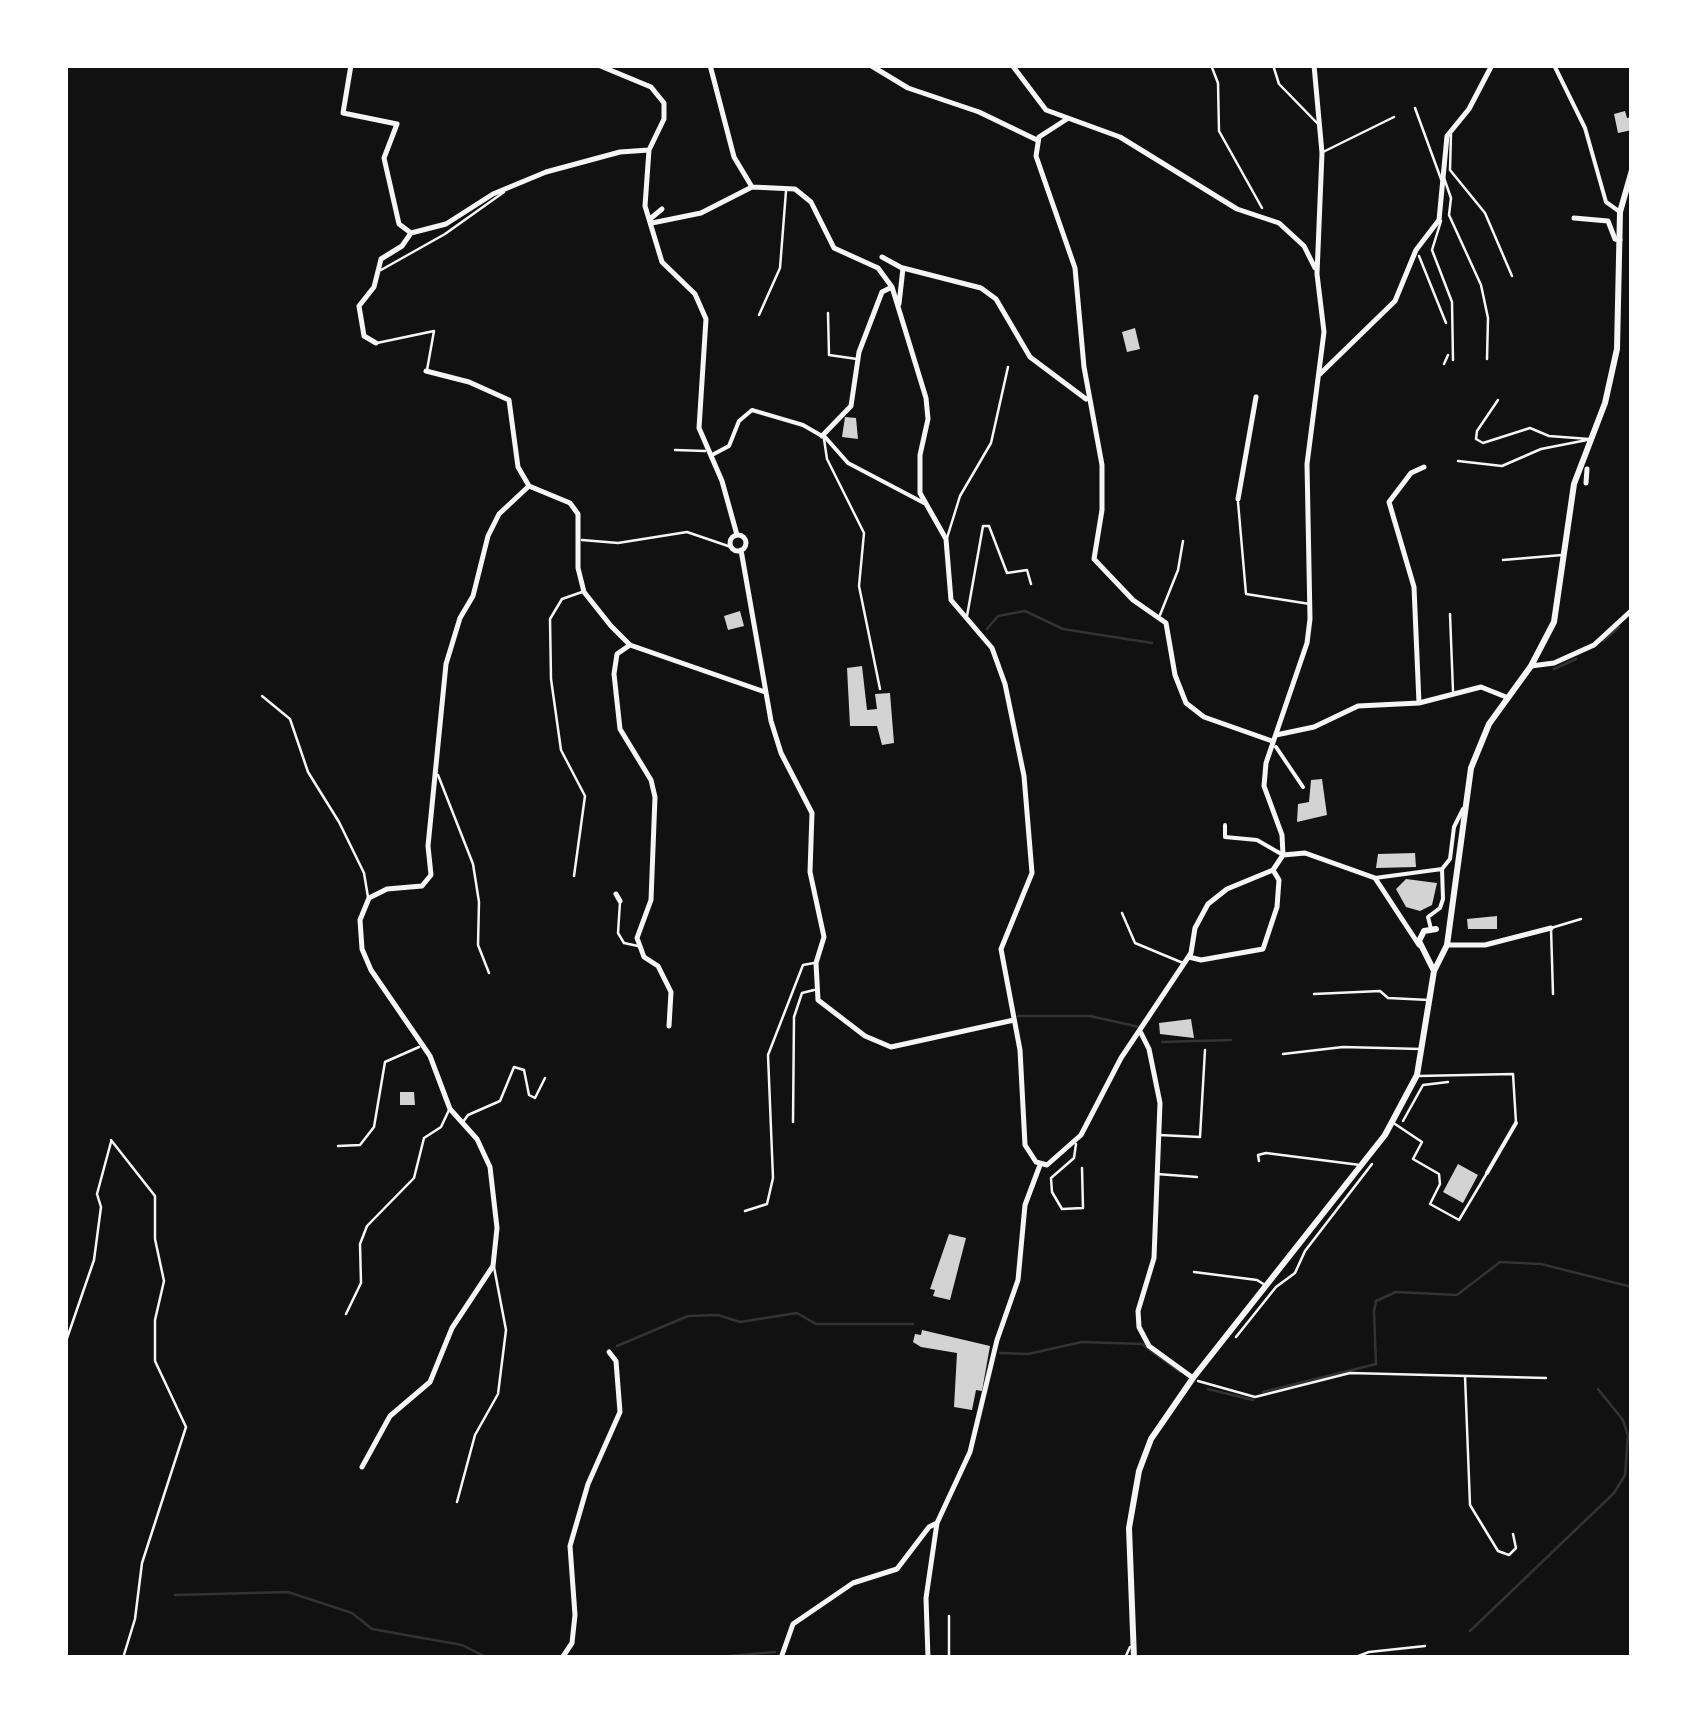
<!DOCTYPE html>
<html>
<head>
<meta charset="utf-8">
<style>
  body { margin:0 }
  #map { position:relative; width:1697px; height:1723px; overflow:hidden; background:#111; font-family:"Sofia Sans Condensed",sans-serif }
  canvas { display:block }
  .frame { position:absolute; inset:0; border:68px solid #fff; pointer-events:none }
</style>
</head>
<body>
<div id="map">
<canvas width="1697" height="1723"></canvas>
<div class="frame"></div>
</div>
<script>
const ctx = document.querySelector('canvas').getContext('2d');
ctx.lineJoin = 'round';
const toPath = rows => new Path2D(rows.map(r => 'M' + r).join(''));
function strokePath(path, color, width, dash) { ctx.strokeStyle = color; ctx.lineWidth = width; ctx.lineCap = dash ? 'butt' : 'round'; ctx.setLineDash(dash || []); ctx.stroke(path); }
function paint(path, color) { ctx.fillStyle = color; ctx.fill(path, 'evenodd'); }
const stream = toPath([
  [987,629,998,616,1025,611,1063,629,1152,643],
  [1603,641,1619,627],
  [1554,669,1576,659],
  [1018,1016,1090,1016,1139,1027],
  [1162,1042,1231,1040],
  [617,1346,688,1316,718,1315,740,1322,797,1313,816,1324,913,1324],
  [1000,1353,1028,1354,1082,1342,1142,1344,1180,1372],
  [1208,1389,1253,1400],
  [1263,1392,1376,1364,1374,1311,1376,1301,1396,1292,1457,1295,1500,1262,1541,1264,1632,1287],
  [175,1595,288,1592,352,1613,372,1629,462,1645,488,1658],
  [1470,1631,1614,1493,1625,1475,1628,1435,1623,1420,1598,1389],
  [706,1658,775,1652]
]);
const building = toPath([
  [1625,111,1627,118,1632,117,1632,130,1618,133,1614,114],
  [1135,328,1140,349,1127,352,1122,332],
  [845,417,856,418,858,439,842,437],
  [740,611,744,626,728,630,724,616],
  [862,666,867,710,877,709,875,694,890,693,894,743,882,745,877,726,850,726,847,668],
  [1322,779,1327,815,1297,822,1298,804,1309,802,1311,780],
  [1415,853,1416,867,1376,868,1378,854],
  [1406,879,1437,883,1432,905,1420,911,1406,907,1396,889],
  [1497,916,1497,929,1468,929,1467,919],
  [1191,1019,1194,1038,1160,1034,1159,1023],
  [400,1092,414,1092,415,1105,400,1105],
  [1458,1164,1478,1175,1463,1203,1443,1192],
  [949,1234,966,1238,950,1300,933,1296,935,1290,930,1289],
  [922,1330,990,1346,982,1391,976,1390,972,1410,954,1407,957,1353,921,1347,913,1342,915,1334,921,1335]
]);
const path = toPath([
  [1211,65,1218,83,1219,131,1262,208],
  [1419,256,1446,323],
  [1444,364,1448,355],
  [1403,1121,1423,1085,1448,1082],
  [111,1140,155,1196,155,1239,164,1281,155,1320,155,1361,186,1427,142,1563,135,1619,123,1658],
  [1236,1337,1276,1287,1295,1273,1305,1251,1372,1164],
  [65,1344,94,1260,101,1207,97,1194,111,1142],
  [1465,1376,1470,1505,1498,1551,1509,1555,1516,1548,1513,1534],
  [1198,1381,1255,1397,1350,1373,1546,1378]
]);
const service = toPath([
  [1273,65,1279,84,1318,124],
  [1415,108,1441,179],
  [1451,134,1450,170,1485,213,1512,276],
  [1323,152,1394,117],
  [1444,178,1451,198,1449,215,1481,285,1488,318,1487,359],
  [1441,221,1432,250,1452,302,1453,360],
  [381,270,445,234,504,192],
  [828,313,829,355,857,359],
  [759,315,780,268,786,191],
  [377,343,434,331,427,370],
  [1498,400,1477,431,1476,439,1483,443,1530,428,1549,436,1589,439],
  [824,439,827,459,864,533,859,586,880,689],
  [675,450,705,451],
  [1458,461,1502,466,1541,449,1587,440],
  [1238,502,1246,594,1310,604],
  [947,538,960,496,991,443,1008,367],
  [582,540,618,543,687,532,731,547],
  [1503,560,1562,555],
  [1450,614,1453,691],
  [1160,615,1178,570,1183,541],
  [967,616,983,526,989,526,1007,573,1027,570,1031,584],
  [262,696,290,719,308,772,339,822,364,873,368,897],
  [438,775,473,864,479,902,478,945,489,973],
  [574,876,585,796,561,750,551,679,550,619,562,599,582,592],
  [620,902,618,933,624,943,638,946],
  [1122,913,1135,943,1183,963],
  [1314,994,1380,991,1388,998,1429,1000],
  [1553,994,1551,928,1581,919],
  [1283,1054,1343,1047,1421,1049],
  [1418,1076,1513,1074,1516,1123],
  [463,1122,468,1115,500,1101,514,1067,524,1070,529,1095,535,1098,545,1078],
  [793,1122,794,1017,802,993,814,990],
  [1395,1124,1422,1142,1413,1159,1439,1174,1440,1184,1430,1204,1459,1220,1487,1173],
  [1159,1135,1200,1137,1205,1050],
  [1076,1144,1074,1158,1051,1178,1052,1192,1062,1209,1083,1208,1082,1168],
  [338,1146,360,1145,374,1127,385,1062,419,1047],
  [1259,1161,1258,1155,1266,1153,1360,1165],
  [1157,1174,1197,1177],
  [745,1211,767,1204,773,1178,768,1055,803,965,814,963],
  [1194,1272,1257,1280,1265,1285],
  [346,1314,361,1283,360,1244,367,1226,414,1178,424,1138,441,1127,449,1110],
  [457,1502,475,1435,498,1394,506,1330,494,1267],
  [949,1658,949,1616],
  [1125,1658,1130,1647],
  [1353,1658,1369,1652,1425,1646]
]);
const pedestrian = toPath([
  [1554,65,1585,128,1606,202,1620,212],
  [825,437,848,463,924,503],
  [712,455,729,446,739,421,752,410,803,425,822,436],
  [1276,747,1303,787],
  [1225,825,1225,837,1257,840,1283,855],
  [1375,878,1442,869,1450,859,1454,827,1463,809],
  [1431,929,1428,917,1440,908,1443,899,1442,869],
  [1487,1173,1516,1123]
]);
const minor = toPath([
  [351,65,343,113,397,124,384,158,399,224,411,233],
  [598,65,651,87,664,103,664,119,649,150,645,206,662,262,695,294,706,319,699,428,722,481,737,535],
  [710,65,734,157,752,187],
  [870,65,908,88,979,112,1037,140],
  [1012,65,1046,110,1120,137,1237,209,1279,223,1304,246,1315,268],
  [1067,119,1039,137,1036,156,1075,268,1084,367,1102,465,1102,510,1094,559,1133,600,1166,623,1175,675,1186,703,1204,717,1272,741],
  [1574,218,1608,221,1615,239,1620,240],
  [650,219,662,209],
  [652,223,701,213,752,187,795,189,811,202,834,248,878,268,892,287,926,398,928,419,920,455,920,493,946,539,951,600,992,648,1005,684,1024,776,1032,873,1001,949,1020,1050,1025,1145,1036,1162,1047,1165,1081,1135,1121,1058,1191,953,1195,928,1208,904,1227,889,1273,870,1283,855,1282,835,1264,786,1266,763,1307,643,1310,619,1307,464,1324,332,1317,274,1322,153,1314,65],
  [882,257,902,268],
  [899,304,903,268,981,288,996,299,1030,357,1086,399],
  [376,343,364,336,359,306,374,287,381,259,402,246,411,233,446,224,493,194,546,172,620,152,649,150],
  [426,371,469,382,509,400,518,467,529,486],
  [1320,374,1395,301,1416,250,1439,220,1447,136,1469,109,1492,65],
  [822,436,851,406,859,352,882,292,892,287],
  [1586,483,1587,469],
  [1238,499,1256,397],
  '730 543a8 8 0 1 1 16 0a8 8 0 1 1-16 0Z',
  [741,550,771,721,781,753,812,813,810,872,824,937,816,963,818,1000,865,1036,891,1047,1014,1020],
  [630,645,617,654,614,674,620,729,651,780,655,797,651,900,637,938,644,957,658,966,671,992,669,1026],
  [1531,666,1554,663,1594,645,1632,610],
  [1419,703,1414,587,1389,502,1411,473,1424,467],
  [1276,735,1314,727,1358,706,1419,703,1481,687,1506,697],
  [1283,855,1305,853,1375,878,1419,945],
  [616,894,620,901],
  [1447,945,1485,945,1551,928],
  [1189,957,1201,960,1263,949,1277,907,1279,880,1273,870],
  [1141,1033,1149,1049,1160,1103,1154,1258,1138,1311,1139,1327,1149,1346,1193,1378],
  [362,1467,390,1416,430,1382,452,1328,493,1266,497,1228,490,1167,477,1139,450,1109,430,1056,371,970,362,949,360,920,369,898,387,889,422,886,431,875,428,846,446,664,460,618,473,596,488,536,499,514,529,486,570,503,578,514,578,568,584,592,611,626,630,645,765,692],
  [562,1658,572,1643,575,1615,570,1546,588,1484,620,1412,616,1361,609,1352],
  [781,1658,793,1624,853,1583,897,1569,929,1527,937,1523],
  [928,1658,926,1598,937,1523,970,1452,997,1340,1018,1280,1025,1205,1040,1165]
]);
const secondary = toPath([
  [1433,969,1419,941,1424,931,1436,929],
  [1134,1658,1129,1528,1139,1471,1151,1439,1193,1378,1385,1135,1417,1075,1434,971,1447,945,1471,768,1489,724,1531,666,1554,622,1574,484,1605,403,1617,349,1620,212,1632,170]
]);
strokePath(stream, '#333', 2.5);
paint(building, '#d3d3d3');
strokePath(path, '#f5f5f5', 2.5);
strokePath(service, '#f5f5f5', 2.5);
strokePath(pedestrian, '#f5f5f5', 4);
strokePath(minor, '#f5f5f5', 5);
strokePath(secondary, '#f5f5f5', 6);
</script>
</body>
</html>
